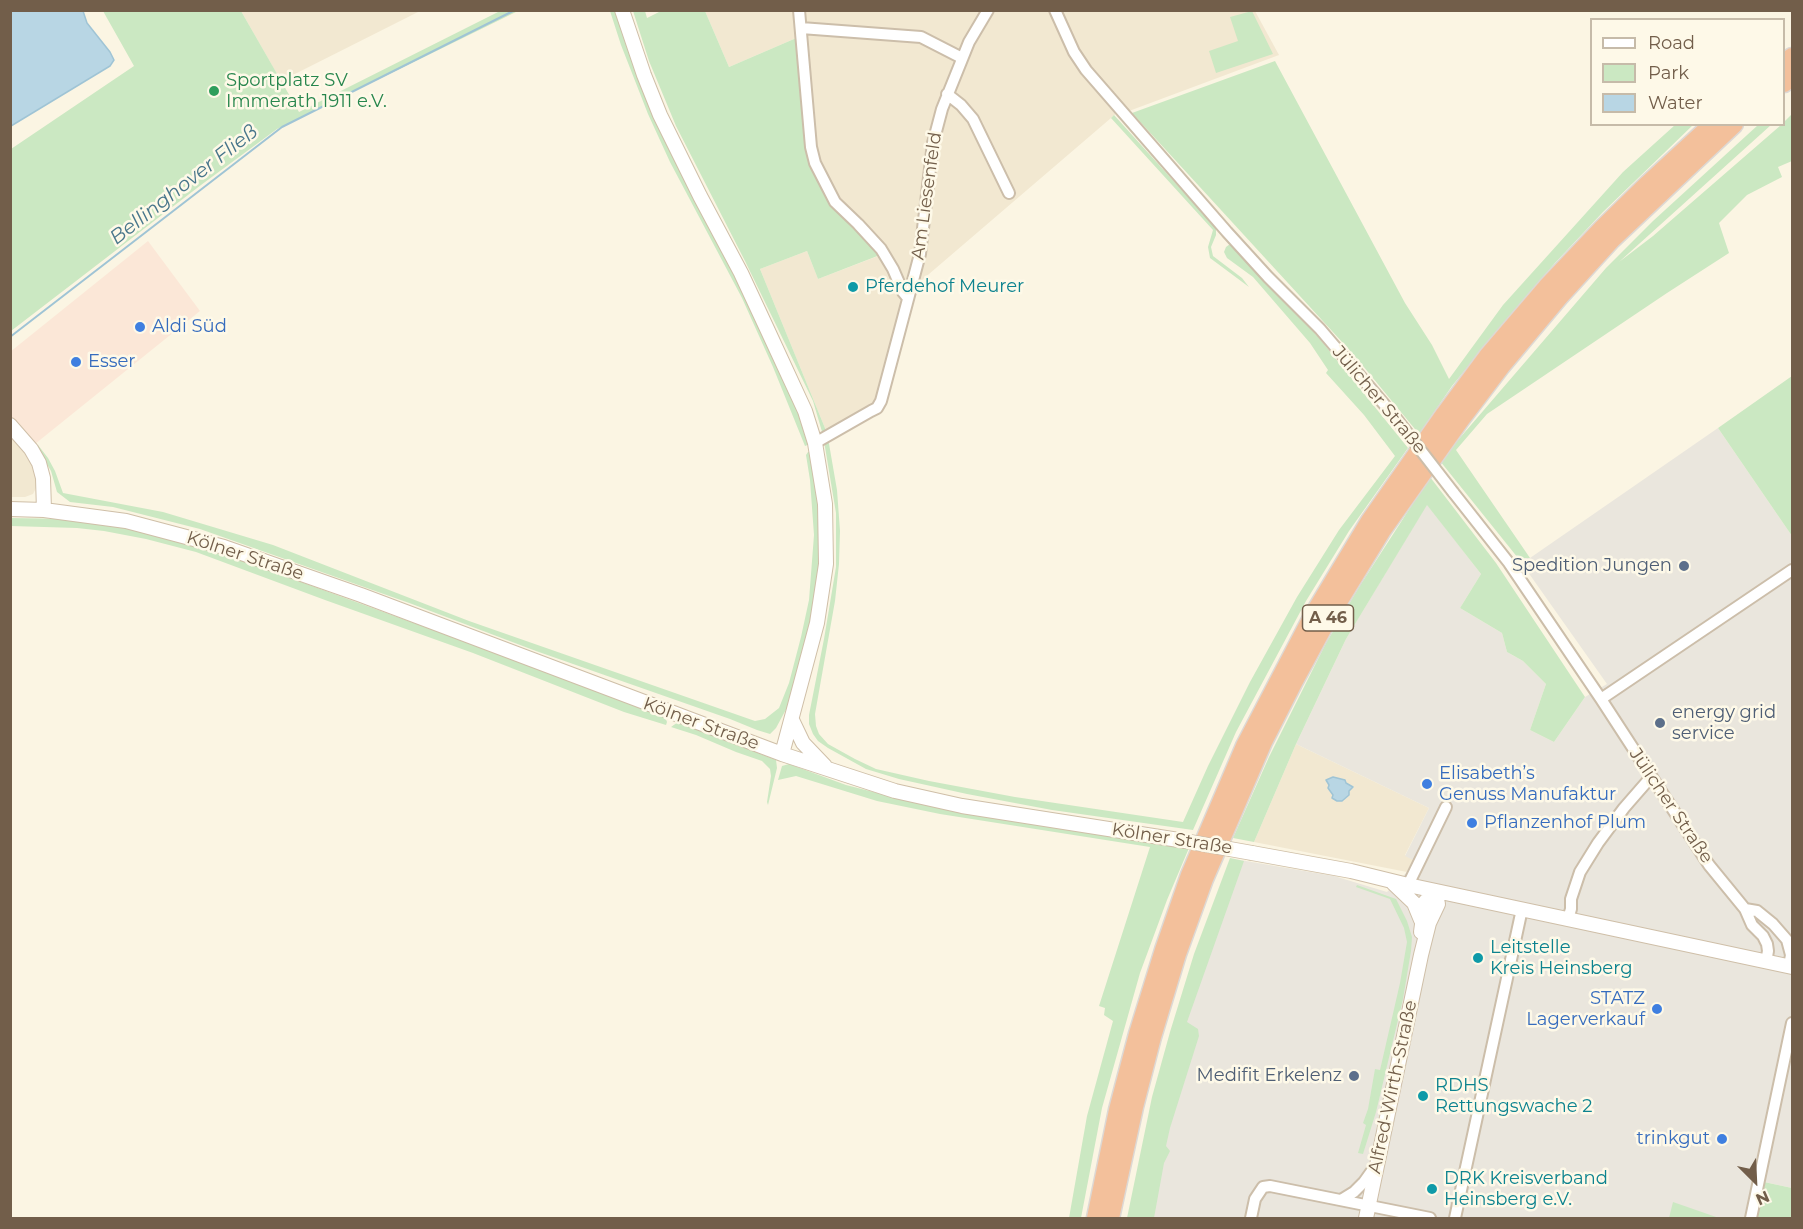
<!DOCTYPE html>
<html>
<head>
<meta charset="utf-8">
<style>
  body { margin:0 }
  #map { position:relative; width:1803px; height:1229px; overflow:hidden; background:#fbf5e3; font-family:Montserrat,sans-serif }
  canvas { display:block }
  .frame { position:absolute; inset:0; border:12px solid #725e4a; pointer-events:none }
  .legend { position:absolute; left:1590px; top:18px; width:195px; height:108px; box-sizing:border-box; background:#fef9e8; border:2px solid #c6bba9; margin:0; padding:8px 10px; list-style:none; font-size:18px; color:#725e4a }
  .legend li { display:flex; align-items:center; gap:12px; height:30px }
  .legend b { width:30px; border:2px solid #c6bba9 }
  .north { position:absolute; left:1725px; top:1151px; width:60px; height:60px; -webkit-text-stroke:4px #fef9e8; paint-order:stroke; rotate:156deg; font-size:16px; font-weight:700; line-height:24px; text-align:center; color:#725e4a }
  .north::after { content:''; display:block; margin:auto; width:21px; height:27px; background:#725e4a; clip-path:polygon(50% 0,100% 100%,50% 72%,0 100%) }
</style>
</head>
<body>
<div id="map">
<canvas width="1803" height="1229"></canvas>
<div class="frame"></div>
<ul class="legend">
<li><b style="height:8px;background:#fff"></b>Road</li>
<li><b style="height:16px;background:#cbe8c2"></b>Park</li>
<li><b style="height:16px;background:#b8d6e4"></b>Water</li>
</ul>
<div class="north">N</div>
</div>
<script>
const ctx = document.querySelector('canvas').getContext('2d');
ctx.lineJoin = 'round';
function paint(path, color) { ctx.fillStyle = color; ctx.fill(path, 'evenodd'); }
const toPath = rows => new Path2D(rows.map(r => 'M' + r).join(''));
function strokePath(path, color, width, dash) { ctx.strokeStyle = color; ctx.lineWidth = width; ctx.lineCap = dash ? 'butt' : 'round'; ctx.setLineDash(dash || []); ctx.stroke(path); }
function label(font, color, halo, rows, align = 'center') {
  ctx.font = font + ' Montserrat,sans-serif'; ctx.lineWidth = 5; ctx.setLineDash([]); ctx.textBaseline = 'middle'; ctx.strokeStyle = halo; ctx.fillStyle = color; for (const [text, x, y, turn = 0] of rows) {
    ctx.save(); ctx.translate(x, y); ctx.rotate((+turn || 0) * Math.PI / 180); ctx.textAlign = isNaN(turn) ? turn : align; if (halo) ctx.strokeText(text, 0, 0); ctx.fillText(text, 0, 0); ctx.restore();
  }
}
const residential = toPath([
  [241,11,420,11,281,81],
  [705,11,1255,11,1279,55,1129,111,1125,106,915,286,877,398,868,409,827,433,760,269,807,251,818,279,886,253,840,203,816,157,801,36,729,67],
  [10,432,21,442,35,468,37,486,33,494,25,497,11,497],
  [1296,744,1429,808,1405,855,1413,860,1407,872,1254,842]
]);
const commercial = toPath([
  [148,241,200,311,35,444,11,421,10,352]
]);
const industrial = toPath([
  [1718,428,1792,536,1792,1188,1755,1180,1746,1218,1133,1218,1139,1169,1234,859,1334,876,1387,892,1407,872,1413,860,1405,856,1429,808,1296,744,1346,639,1427,504,1481,574,1460,608,1502,633,1507,652,1523,661,1546,684,1530,730,1554,742,1585,697,1607,684,1518,558,1530,558]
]);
const green = toPath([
  [103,11,241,11,299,112,500,11,518,11,277,129,201,185,11,331,11,149,134,66],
  [610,11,618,11,719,241,807,431,810,444,805,446,773,367,742,298,670,162,648,114,621,45],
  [633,11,645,11,647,18,661,11,705,11,729,67,801,36,812,161,880,255,818,279,807,251,760,269,827,433,823,435,813,401,745,261,676,126,649,61],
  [1252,11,1273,54,1216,73,1209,51,1238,41,1230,17],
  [1275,61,1405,303,1432,345,1449,379,1503,305,1623,172,1675,125,1693,125,1603,212,1555,263,1511,314,1452,386,1419,434,1354,355,1132,113],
  [1792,114,1792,161,1778,167,1782,177,1747,195,1719,223,1729,253,1667,293,1487,414,1456,450,1530,558,1518,558,1440,461,1606,268,1653,221,1758,125,1771,125,1619,262,1653,236,1781,125,1784,124,1784,122],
  [1114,115,1216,228,1216,235,1211,247,1213,256,1242,278,1249,287,1210,258,1208,247,1213,230,1111,118],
  [1230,244,1234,245,1245,255,1319,338,1408,448,1349,531,1306,601,1236,732,1193,830,1052,810,967,794,899,779,866,769,828,748,818,741,813,734,809,724,809,715,824,639,836,567,836,513,824,441,828,438,837,490,840,531,839,564,835,601,815,714,816,726,819,734,828,744,855,759,876,769,929,781,1015,797,1183,822,1208,766,1250,682,1297,597,1339,530,1395,456,1364,415,1326,373,1328,370,1310,343,1253,277,1227,258,1224,252,1226,247],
  [1792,376,1792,536,1718,428],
  [35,444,38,445,48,458,55,471,63,493,163,512,273,545,469,621,755,721,765,719,779,708,789,683,801,637,809,600,814,535,810,480,806,455,808,452,811,452,820,494,821,566,812,626,790,702,776,728,770,734,757,730,730,719,536,651,412,604,200,529,113,507,70,502,57,492,51,471],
  [1430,477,1496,563,1585,697,1554,742,1530,730,1546,684,1523,661,1507,652,1502,633,1460,608,1481,574,1427,505,1346,639,1296,744,1254,842,1233,838,1269,757,1326,643,1359,587],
  [10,518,71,519,141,530,216,551,455,638,665,717,667,722,666,725,624,712,473,653,325,600,196,552,146,539,104,531,77,528,11,526],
  [678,722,776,760,777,768,768,805,767,802,771,776,770,769,762,761,736,752,696,735,671,727],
  [789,764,846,785,905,800,1189,848,1167,900,1140,973,1102,1108,1081,1218,1069,1218,1087,1116,1113,1021,1104,1015,1105,1008,1099,1006,1150,847,940,814,877,801,796,776,778,780,782,766],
  [1230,858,1244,861,1187,1022,1198,1029,1199,1036,1170,1128,1166,1146,1170,1151,1164,1163,1154,1218,1127,1218,1152,1097,1170,1032,1194,954],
  [1357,885,1396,899,1407,921,1412,937,1411,951,1403,999,1376,1112,1363,1154,1358,1153,1366,1125,1363,1123,1368,1109,1375,1069,1380,1070,1400,983,1407,942,1404,928,1390,899,1356,887],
  [1764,1182,1792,1188,1792,1218,1756,1218],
  [1673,1202,1719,1218,1669,1218]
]);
const water = toPath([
  [11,10,83,11,87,23,110,52,114,60,110,66,11,126,11,10],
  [1333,777,1345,780,1346,783,1353,787,1349,791,1349,795,1342,801,1337,801,1332,798,1333,795,1328,788,1329,785,1326,780,1333,777]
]);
const stream = toPath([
  [10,337,282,127,515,10]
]);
const street = toPath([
  [799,10,811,147,815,163,835,202,858,224,881,249,893,269,903,292,908,298],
  [1055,10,1074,52,1086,70,1227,232,1268,277,1320,329,1395,417],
  [801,28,921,37,962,58],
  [947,94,961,105,973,119,1009,193],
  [815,443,871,411,877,408,881,401,920,254,933,143,942,109,969,42,988,10],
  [1453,492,1509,563,1601,699,1709,865,1745,909,1752,925,1763,936,1767,944,1768,951,1766,962],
  [1601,699,1792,570],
  [1408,885,1446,807],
  [1745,909,1757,911,1773,924,1787,940,1791,955,1789,966],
  [1568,919,1571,909,1571,899,1580,872,1598,843,1624,808,1651,777],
  [1341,1200,1354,1192,1364,1182,1374,1168],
  [1251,1218,1255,1199,1263,1187,1270,1186,1430,1218],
  [1455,1218,1522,909],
  [1751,1218,1792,1023]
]);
const secondary = toPath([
  [622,10,644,75,660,115,700,196,741,273,768,331,805,411,815,443,825,504,826,564,817,623,782,754],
  [10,425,31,449,39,463,43,478,44,510],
  [10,509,44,510,126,521,224,547,361,595,782,754,895,791,962,806,1185,841],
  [792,720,803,743,825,766],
  [1252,853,1351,871,1408,885,1792,967],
  [1393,883,1414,903,1421,920],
  [1421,932,1425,902,1435,891],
  [1366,1218,1421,955,1429,923,1438,904,1435,891]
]);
const highway = toPath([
  [1784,64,1792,57],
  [1784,83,1792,76],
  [1096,1218,1118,1110,1138,1034,1164,950,1190,875,1245,746,1314,614,1370,521,1445,414,1488,356,1547,287,1602,229,1648,184,1713,124],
  [1110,1218,1134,1107,1152,1037,1177,954,1204,879,1263,742,1294,681,1327,620,1382,530,1460,420,1501,366,1559,297,1612,239,1734,124]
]);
const streetBridge = toPath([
  [1395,417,1453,492]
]);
const secondaryBridge = toPath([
  [1185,841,1252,853]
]);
const markers = [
  [214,91,6,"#2e9e5b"],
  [853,287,6,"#0f9aa8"],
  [140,327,6,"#3f7fe0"],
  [76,362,6,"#3f7fe0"],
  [1684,566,6,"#5c6f8a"],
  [1660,723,6,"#5c6f8a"],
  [1427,784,6,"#3f7fe0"],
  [1472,823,6,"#3f7fe0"],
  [1478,958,6,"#0f9aa8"],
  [1657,1009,6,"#3f7fe0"],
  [1354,1076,6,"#5c6f8a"],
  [1423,1096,6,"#0f9aa8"],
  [1722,1139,6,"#3f7fe0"],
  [1432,1189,6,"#0f9aa8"]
];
const shields = [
  [1328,618,51]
];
const shieldNames = [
  ["A 46",1328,618]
];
const leisureNames = [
  ["Sportplatz SV",226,81],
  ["Immerath 1911 e.V.",226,102]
];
const streetNames = [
  ["Am Liesenfeld",927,196,-82],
  ["Jülicher Straße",1379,400,50],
  ["Kölner Straße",245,556,18],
  ["Kölner Straße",701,724,20],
  ["Jülicher Straße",1671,806,56],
  ["Kölner Straße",1172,839,9],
  ["Alfred-Wirth-Straße",1393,1087,-78]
];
const cultureNames = [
  ["Pferdehof Meurer",865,287],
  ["Leitstelle",1490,948],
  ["Kreis Heinsberg",1490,969],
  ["RDHS",1435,1086],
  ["Rettungswache 2",1435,1107],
  ["DRK Kreisverband",1444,1179],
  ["Heinsberg e.V.",1444,1200]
];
const shopNames = [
  ["Aldi Süd",152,327],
  ["Esser",88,362],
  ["Elisabeth’s",1439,774],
  ["Genuss Manufaktur",1439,795],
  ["Pflanzenhof Plum",1484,823],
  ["STATZ",1645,999,"right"],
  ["Lagerverkauf",1645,1020,"right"],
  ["trinkgut",1710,1139,"right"]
];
const serviceNames = [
  ["Spedition Jungen",1672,566],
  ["energy grid",1672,713,"left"],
  ["service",1672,734,"left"],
  ["Medifit Erkelenz",1342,1076]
];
const waterNames = [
  ["Bellinghover Fließ",184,185,-38]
];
paint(residential, '#f2e8d1');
paint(commercial, '#fbe7d7');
paint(industrial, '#eae6dd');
paint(green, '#cbe8c2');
paint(water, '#b8d6e4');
strokePath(water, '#9fc4d5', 1.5);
strokePath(stream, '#9fc4d5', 2);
strokePath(street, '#ccbeaa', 14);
strokePath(secondary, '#cfbfa8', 16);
strokePath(highway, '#ddd8d4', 21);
strokePath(street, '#fff', 10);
strokePath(secondary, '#fff', 14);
strokePath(highway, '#f3c09b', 18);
strokePath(streetBridge, '#ccbeaa', 14, []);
strokePath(secondaryBridge, '#cfbfa8', 16, []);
strokePath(streetBridge, '#fff', 10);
strokePath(secondaryBridge, '#fff', 14);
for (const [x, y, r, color] of markers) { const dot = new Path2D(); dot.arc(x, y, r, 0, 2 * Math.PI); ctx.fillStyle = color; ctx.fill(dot); strokePath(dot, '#fef9e8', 2); }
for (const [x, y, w] of shields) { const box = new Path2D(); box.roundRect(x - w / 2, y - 13, w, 26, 4.5); ctx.fillStyle = '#fef9e8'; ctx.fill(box); strokePath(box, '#725e4a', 1.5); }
label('bold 16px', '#725e4a', null, shieldNames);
label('18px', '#27864d', '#fef9e8', leisureNames, 'left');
label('18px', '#725e4a', '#fef9e8', streetNames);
label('18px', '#0d838f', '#fef9e8', cultureNames, 'left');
label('18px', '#366cbe', '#fef9e8', shopNames, 'left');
label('18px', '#4e5e75', '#fef9e8', serviceNames, 'right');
label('italic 20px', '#48768b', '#fef9e8', waterNames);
</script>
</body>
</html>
